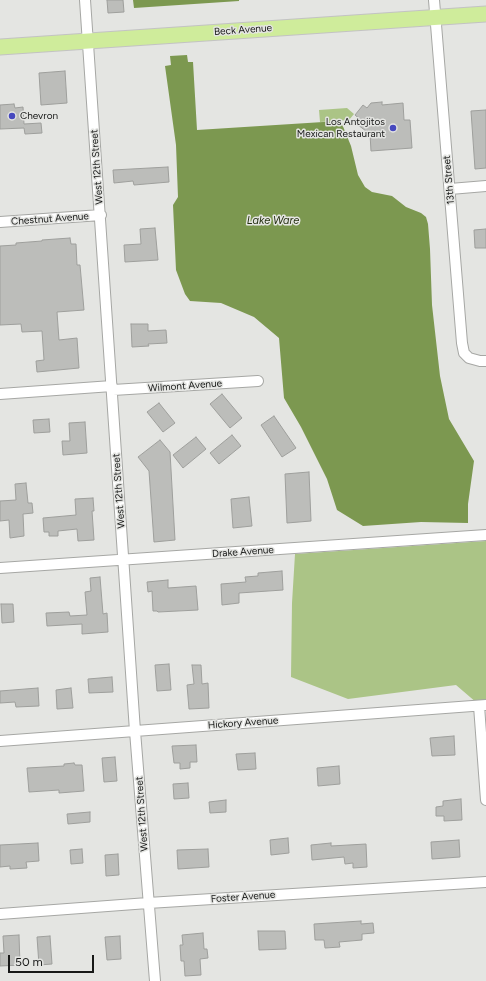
<!DOCTYPE html>
<html>
<head>
<meta charset="utf-8">
<style>
  body { margin:0 }
  #map { position:relative; width:486px; height:981px; overflow:hidden; background:#e4e5e2; font-family:Figtree,sans-serif }
  canvas { display:block }
  .scale { position:absolute; left:8px; top:955px; width:86px; height:18px; box-sizing:border-box; border:2px solid #171817; border-top:0; padding-left:5px; font-size:12px; line-height:14px; white-space:nowrap; color:#171817; -webkit-text-stroke:3px #e4e5e2; paint-order:stroke }
</style>
</head>
<body>
<div id="map">
<canvas width="486" height="981"></canvas>
<div class="scale">50 m</div>
</div>
<script>
const ctx = document.querySelector('canvas').getContext('2d');
ctx.lineJoin = 'round';
function paint(path, color) { ctx.fillStyle = color; ctx.fill(path, 'evenodd'); }
const toPath = rows => new Path2D(rows.map(r => 'M' + r).join(''));
function strokePath(path, color, width, dash) { ctx.strokeStyle = color; ctx.lineWidth = width; ctx.lineCap = dash ? 'butt' : 'round'; ctx.setLineDash(dash || []); ctx.stroke(path); }
function label(font, color, halo, rows, align = 'center') {
  ctx.font = font + ' Figtree,sans-serif'; ctx.lineWidth = 3; ctx.setLineDash([]); ctx.textBaseline = 'middle'; ctx.strokeStyle = halo; ctx.fillStyle = color; for (const [text, x, y, turn = 0] of rows) {
    ctx.save(); ctx.translate(x, y); ctx.rotate((+turn || 0) * Math.PI / 180); ctx.textAlign = isNaN(turn) ? turn : align; if (halo) ctx.strokeText(text, 0, 0); ctx.fillText(text, 0, 0); ctx.restore();
  }
}
const green = toPath([
  [347,108,354,114,349,120,320,122,319,110],
  [486,541,486,702,477,703,456,685,348,699,291,677,292,603,295,554]
]);
const water = toPath([
  [133,0,239,0,239,1,134,8],
  [187,55,188,62,193,62,197,130,339,121,342,124,351,146,358,175,365,187,372,192,392,196,406,207,421,213,426,217,428,224,430,249,432,305,440,376,449,419,474,461,468,504,468,523,421,522,363,526,337,510,327,479,301,427,284,398,279,338,254,317,221,303,190,301,185,294,176,270,173,205,178,197,176,145,165,66,171,65,170,56]
]);
const building = toPath([
  [107,0,123,0,124,12,108,13,107,0],
  [65,71,67,103,41,105,39,73,65,71],
  [382,102,382,105,403,103,404,120,410,120,412,148,371,151,370,134,358,125,362,121,355,115,363,105,367,108,371,103,382,102],
  [14,104,15,108,23,107,24,124,41,123,42,133,25,134,24,128,0,129,0,105,14,104],
  [486,110,486,168,475,169,471,111,486,110],
  [168,167,169,182,134,185,133,181,114,183,113,170,168,167],
  [155,228,158,260,125,262,124,245,141,244,140,229,155,228],
  [486,229,486,248,475,248,474,230,486,229],
  [70,238,71,244,76,244,77,265,80,265,84,310,57,312,59,340,77,338,79,368,37,372,36,361,44,360,42,331,22,332,21,324,0,325,0,246,16,245,16,243,42,241,42,240,70,238],
  [131,324,148,324,148,331,166,330,167,343,148,344,149,346,132,347,131,324],
  [222,394,242,418,230,428,210,404,222,394],
  [159,403,175,423,163,432,147,412,159,403],
  [274,416,296,448,282,457,261,425,274,416],
  [49,419,50,432,34,433,33,420,49,419],
  [85,422,87,453,63,455,62,441,70,441,69,423,85,422],
  [232,435,241,446,219,464,210,453,232,435],
  [196,437,206,449,183,468,173,455,196,437],
  [160,440,170,452,175,540,154,542,149,471,138,457,160,440],
  [309,472,311,521,287,523,285,474,309,472],
  [26,483,28,503,32,503,33,513,23,514,24,536,10,538,9,520,0,521,0,501,16,500,15,484,26,483],
  [249,497,252,526,233,528,231,499,249,497],
  [93,498,94,511,92,511,94,540,78,541,77,529,58,531,58,536,49,536,49,532,44,532,43,518,76,515,75,499,93,498],
  [282,571,283,590,239,593,239,603,222,605,221,584,246,582,245,577,258,576,258,573,282,571],
  [100,577,103,614,107,613,108,632,82,634,82,624,47,626,46,613,69,612,70,616,87,615,85,592,91,591,90,578,100,577],
  [168,580,168,588,196,586,198,610,158,612,157,611,153,611,152,591,148,592,147,582,168,580],
  [1,604,13,604,14,622,2,623,1,604],
  [169,664,171,690,157,691,155,665,169,664],
  [192,665,201,665,202,684,208,683,209,708,189,709,187,685,194,684,192,665],
  [112,677,113,692,89,693,88,679,112,677],
  [38,688,39,706,16,707,15,702,0,703,0,691,38,688],
  [71,688,73,708,57,709,56,690,71,688],
  [454,736,455,755,432,756,430,738,454,736],
  [196,745,197,762,190,762,190,768,180,769,180,763,174,763,172,746,196,745],
  [255,753,256,769,238,770,236,754,255,753],
  [115,757,117,781,104,782,102,758,115,757],
  [74,763,75,765,82,765,84,791,59,793,59,790,29,792,27,768,64,766,64,764,74,763],
  [339,766,340,784,318,786,317,768,339,766],
  [188,783,189,798,174,799,173,784,188,783],
  [461,799,462,820,444,821,444,816,436,816,436,807,443,806,443,801,461,799],
  [226,800,226,812,210,813,209,802,226,800],
  [90,812,90,822,68,824,67,814,90,812],
  [288,838,289,853,271,855,270,840,288,838],
  [459,840,460,857,432,859,431,842,459,840],
  [38,843,39,861,26,862,27,868,10,869,10,866,0,867,0,845,38,843],
  [331,843,331,846,366,844,367,867,353,868,353,863,345,864,344,857,312,860,311,845,331,843],
  [82,849,83,863,71,864,70,850,82,849],
  [208,849,209,867,178,869,177,850,208,849],
  [118,854,119,875,106,876,105,855,118,854],
  [361,921,361,924,373,923,374,933,362,934,362,940,339,942,340,947,325,948,324,940,315,940,314,924,361,921],
  [258,931,285,931,286,949,259,950,258,931],
  [203,933,204,949,207,949,208,958,200,959,201,975,185,976,184,961,181,961,180,945,183,945,182,935,203,933],
  [19,935,20,965,0,966,0,953,4,953,3,936,19,935],
  [50,936,52,964,39,965,37,937,50,936],
  [120,936,121,959,107,960,105,937,120,936]
]);
const street = toPath([
  [85,0,135,731,155,981],
  [434,0,462,343,464,353,469,358,480,361,486,361],
  [450,189,486,186],
  [0,222,101,215],
  [113,390,258,381],
  [0,394,112,386],
  [0,568,486,535],
  [479,706,486,800],
  [0,741,486,705],
  [0,914,148,903,486,882]
]);
const primary = toPath([
  [0,47,486,14]
]);
const markers = [
  [12,116,4,"#4749be"],
  [393,128,4,"#4749be"]
];
const streetNames = [
  ["Beck Avenue",243,30,-4],
  ["West 12th Street",97,167,-94],
  ["13th Street",449,180,-95],
  ["Chestnut Avenue",50,219,-4],
  ["Wilmont Avenue",185,386,-4],
  ["West 12th Street",119,491,-94],
  ["Drake Avenue",243,552,-4],
  ["Hickory Avenue",243,723,-4],
  ["West 12th Street",142,814,-94],
  ["Foster Avenue",243,897,-4]
];
const poiNames = [
  ["Chevron",20,116],
  ["Los Antojitos",385,122,"right"],
  ["Mexican Restaurant",385,134,"right"]
];
const waterNames = [
  ["Lake Ware",273,221]
];
paint(green, '#abc486');
paint(water, '#7c9850');
paint(building, '#bcbdba');
strokePath(building, '#9e9f9c', 1);
strokePath(street, '#a6a7a4', 12);
strokePath(primary, '#c3c3c3', 17);
strokePath(street, '#fff', 10);
strokePath(primary, '#cfec9b', 15);
for (const [x, y, r, color] of markers) { const dot = new Path2D(); dot.arc(x, y, r, 0, 2 * Math.PI); ctx.fillStyle = color; ctx.fill(dot); strokePath(dot, '#e4e5e2', 1.5); }
label('10px', '#171817', '#e4e5e2', streetNames);
label('10px', '#171817', '#e4e5e2', poiNames, 'left');
label('italic 11px', '#253011', '#e4e5e2', waterNames);
</script>
</body>
</html>
